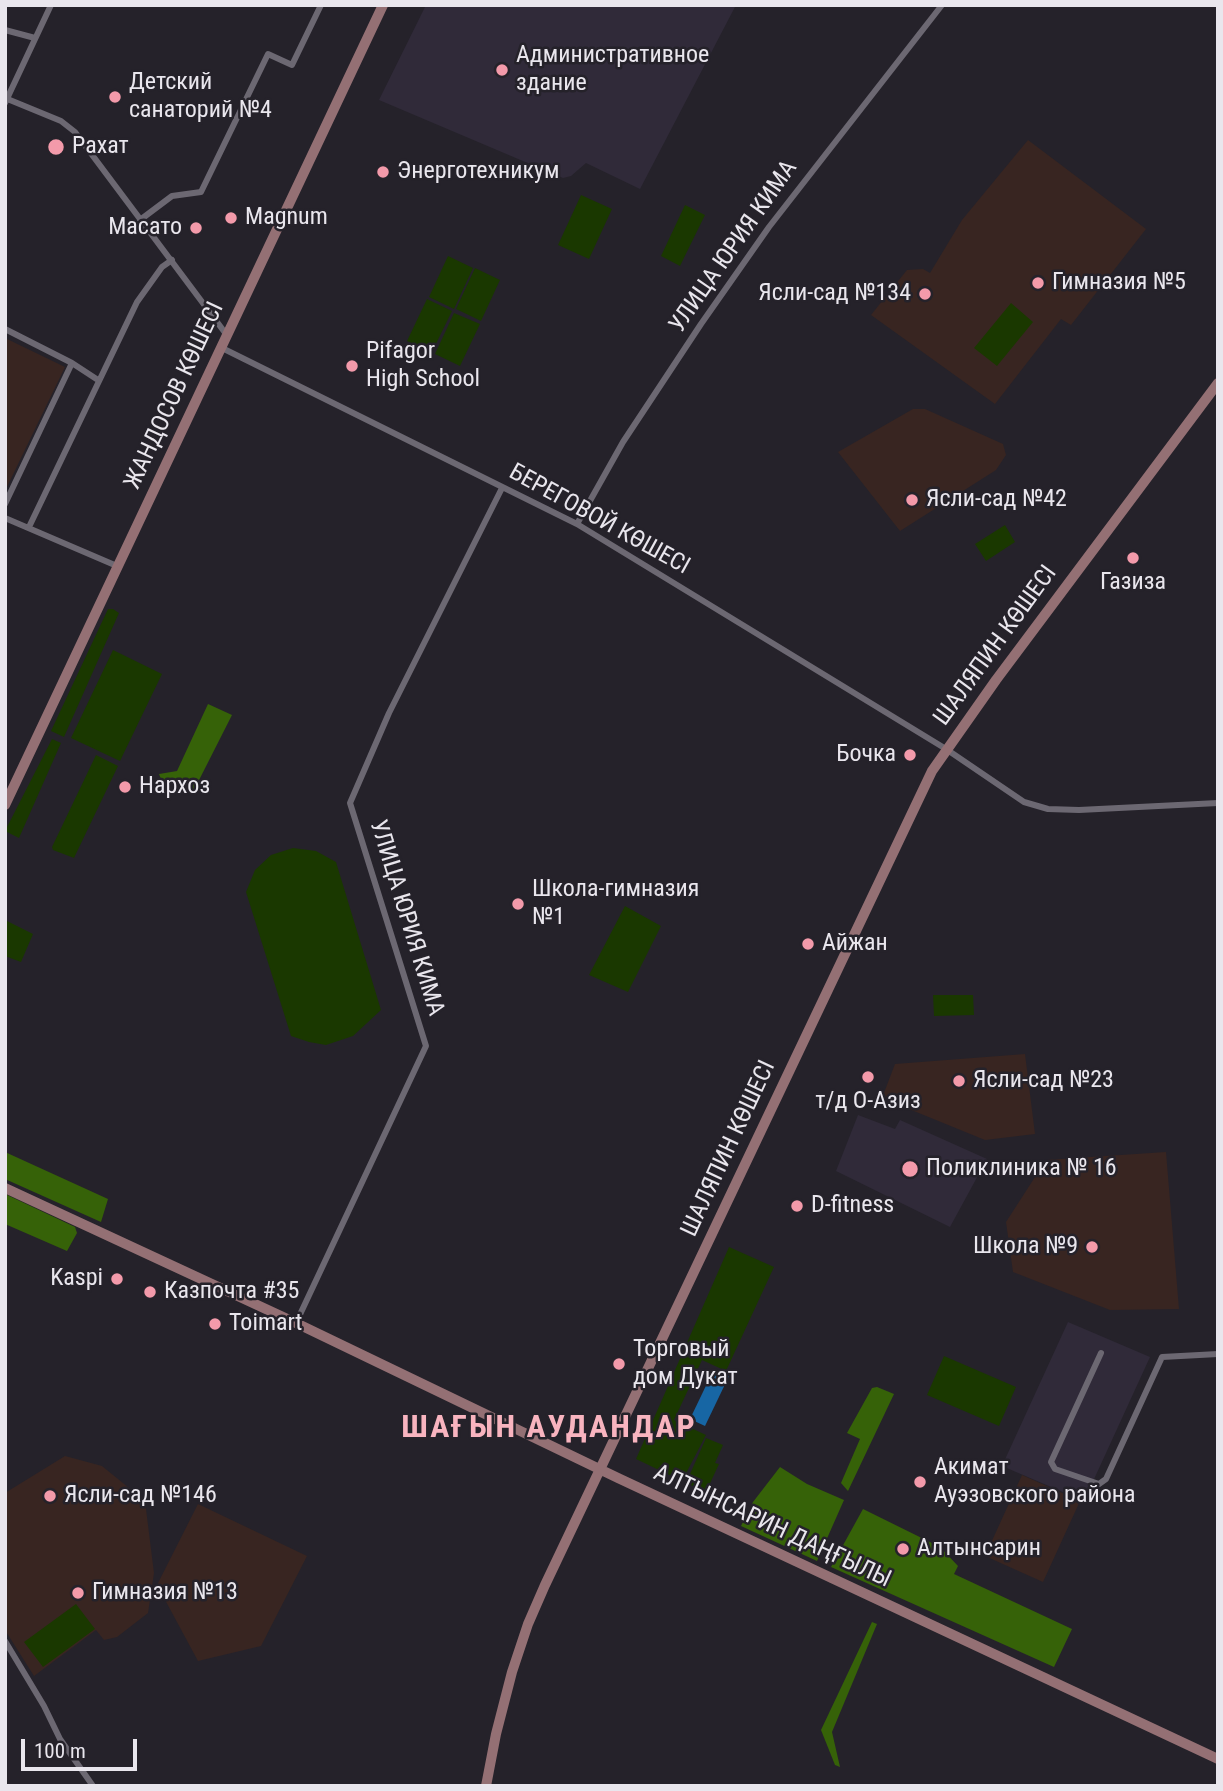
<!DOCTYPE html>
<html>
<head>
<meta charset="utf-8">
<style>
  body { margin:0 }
  #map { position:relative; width:1223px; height:1791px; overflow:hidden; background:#25222a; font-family:"Roboto Condensed",sans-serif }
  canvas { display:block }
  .frame { position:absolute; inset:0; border:7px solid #e9e6ed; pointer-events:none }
  .scale { position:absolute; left:21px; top:1739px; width:116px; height:32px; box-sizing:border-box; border:4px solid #e9e6ed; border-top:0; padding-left:9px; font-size:21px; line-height:24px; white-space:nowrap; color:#e9e6ed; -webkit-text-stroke:5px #25222a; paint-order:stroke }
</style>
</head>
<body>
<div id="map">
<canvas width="1223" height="1791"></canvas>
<div class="frame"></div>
<div class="scale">100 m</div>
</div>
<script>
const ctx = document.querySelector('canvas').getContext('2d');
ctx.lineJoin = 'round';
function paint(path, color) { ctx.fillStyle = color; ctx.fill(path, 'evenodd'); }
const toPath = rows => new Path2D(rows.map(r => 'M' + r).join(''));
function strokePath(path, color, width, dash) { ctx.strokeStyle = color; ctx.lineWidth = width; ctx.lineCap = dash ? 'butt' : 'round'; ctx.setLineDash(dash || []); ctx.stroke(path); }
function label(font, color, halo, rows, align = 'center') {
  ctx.font = font + ' "Roboto Condensed",sans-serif'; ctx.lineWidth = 5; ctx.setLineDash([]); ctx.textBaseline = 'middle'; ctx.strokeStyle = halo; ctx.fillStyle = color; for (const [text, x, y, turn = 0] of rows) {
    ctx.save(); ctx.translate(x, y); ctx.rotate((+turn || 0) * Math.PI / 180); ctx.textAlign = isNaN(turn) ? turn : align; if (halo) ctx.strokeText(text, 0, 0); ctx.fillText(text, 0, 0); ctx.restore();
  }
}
const built = toPath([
  [426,5,736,5,640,189,586,163,571,176,563,178,379,100],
  [858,1115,895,1129,900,1120,987,1159,950,1227,836,1171],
  [1068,1322,1150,1357,1084,1501,1002,1466]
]);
const education = toPath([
  [1028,140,1146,229,1071,325,1061,319,995,404,871,315,907,270,923,269,930,273,962,220],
  [5,338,65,367,5,491],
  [913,409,925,409,1003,444,1006,455,996,470,900,531,838,452],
  [1025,1054,1035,1134,985,1140,882,1098,895,1064],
  [1166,1152,1179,1309,1110,1310,1013,1272,1006,1222,1046,1160],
  [65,1456,102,1466,145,1501,154,1573,148,1613,117,1637,104,1640,96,1630,34,1676,5,1630,5,1493],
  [1022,1475,1080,1501,1043,1582,985,1556],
  [198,1504,307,1556,261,1646,198,1661,157,1585]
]);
const green = toPath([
  [581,195,612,209,589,259,558,245],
  [685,205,705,215,680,266,661,256],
  [448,256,473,268,454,309,429,297],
  [475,268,500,280,481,321,456,309],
  [427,299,452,311,432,352,407,341],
  [1011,303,1033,322,997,366,974,348],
  [454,313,480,324,460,366,435,354],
  [1005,525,1015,542,986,561,975,544],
  [108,609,113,609,119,613,64,737,51,731],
  [113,650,162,674,120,761,71,738],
  [52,739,61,743,19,838,5,831],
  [96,755,118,766,74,858,53,850,52,847],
  [293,848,316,851,336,862,381,1010,353,1036,326,1045,309,1042,291,1036,246,892,255,870,271,855],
  [625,906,661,926,628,992,589,975],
  [5,920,33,934,21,962,5,956],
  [933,995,973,995,974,1015,934,1016],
  [729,1247,774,1267,726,1371,702,1360,674,1420,706,1435,682,1481,636,1459],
  [944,1356,1016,1387,999,1426,927,1395],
  [706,1438,723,1445,715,1463,719,1464,706,1492,686,1483],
  [76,1604,95,1629,43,1667,24,1642]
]);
const forest = toPath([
  [208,704,232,715,194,790,187,792,163,785,159,774,177,771],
  [5,1152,108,1199,101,1222,5,1179],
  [5,1194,75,1227,77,1233,67,1251,5,1224],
  [877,1387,894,1394,848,1491,841,1483,860,1439,847,1433,872,1388],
  [780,1467,807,1484,844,1500,817,1561,741,1526,753,1502],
  [863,1509,940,1547,958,1566,954,1574,1072,1629,1054,1667,831,1567],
  [872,1622,877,1624,832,1732,840,1767,835,1765,821,1730]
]);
const water = toPath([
  [714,1369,729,1376,705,1426,690,1419]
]);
const minor = toPath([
  [5,30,35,38],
  [5,98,61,121,75,132,226,334],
  [5,103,51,5],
  [140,220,172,196,201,192,268,54,292,65,321,5],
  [5,329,72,363,98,380],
  [220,347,577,524,946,749,1024,802,1048,809,1079,810,1218,803],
  [5,504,72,363],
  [5,518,117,566],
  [577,524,623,442,701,324,769,227,942,5],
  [29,527,137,302,162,267,172,260],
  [296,1323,426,1046,350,803,389,713,502,488],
  [1101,1353,1051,1462,1055,1469,1099,1484,1106,1479,1162,1357,1218,1354],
  [5,1641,44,1706,60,1739,93,1786]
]);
const secondary = toPath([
  [5,805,383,5],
  [5,1188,296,1323,618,1478,1218,1759],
  [486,1786,496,1734,512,1672,528,1624,545,1585,932,771,996,680,1218,383]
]);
const markers = [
  [502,70,7,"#f39aaa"],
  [115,97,7,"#f39aaa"],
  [56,147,9,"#f39aaa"],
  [383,172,7,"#f39aaa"],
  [231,218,7,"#f39aaa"],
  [196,228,7,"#f39aaa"],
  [1038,283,7,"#f39aaa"],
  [925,294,7,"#f39aaa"],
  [352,366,7,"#f39aaa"],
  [912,500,7,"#f39aaa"],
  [1133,558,7,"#f39aaa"],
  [910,755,7,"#f39aaa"],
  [125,787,7,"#f39aaa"],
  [518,904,7,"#f39aaa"],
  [808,944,7,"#f39aaa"],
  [868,1077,7,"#f39aaa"],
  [959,1081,7,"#f39aaa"],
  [910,1169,9,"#f39aaa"],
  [797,1206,7,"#f39aaa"],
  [1092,1247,7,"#f39aaa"],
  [117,1279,7,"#f39aaa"],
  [150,1292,7,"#f39aaa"],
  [215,1324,7,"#f39aaa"],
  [619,1364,7,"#f39aaa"],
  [920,1482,7,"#f39aaa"],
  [50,1496,7,"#f39aaa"],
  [903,1549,7,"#f39aaa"],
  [78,1593,7,"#f39aaa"]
];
const poiNames = [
  ["Административное",516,56],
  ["здание",516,84],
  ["Детский",129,83],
  ["санаторий №4",129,111],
  ["Рахат",72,147],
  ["Энерготехникум",397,172],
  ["Magnum",245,218],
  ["Масато",182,228,"right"],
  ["Гимназия №5",1052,283],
  ["Ясли-сад №134",911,294,"right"],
  ["Pifagor",366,352],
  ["High School",366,380],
  ["Ясли-сад №42",926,500],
  ["Газиза",1133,583,"center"],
  ["Бочка",896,755,"right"],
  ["Нархоз",139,787],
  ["Школа-гимназия",532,890],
  ["№1",532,918],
  ["Айжан",822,944],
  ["Ясли-сад №23",973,1081],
  ["т/д О-Азиз",868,1102,"center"],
  ["Поликлиника № 16",926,1169],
  ["D-fitness",811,1206],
  ["Школа №9",1078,1247,"right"],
  ["Kaspi",103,1279,"right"],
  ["Казпочта #35",164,1292],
  ["Toimart",229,1324],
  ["Торговый",633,1350],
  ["дом Дукат",633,1378],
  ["Акимат",934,1468],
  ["Ауэзовского района",934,1496],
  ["Ясли-сад №146",64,1496],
  ["Алтынсарин",917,1549],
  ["Гимназия №13",92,1593]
];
const streetNames = [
  ["УЛИЦА ЮРИЯ КИМА",734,247,-55],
  ["ЖАНДОСОВ КӨШЕСІ",175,396,-65],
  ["БЕРЕГОВОЙ КӨШЕСІ",599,520,29],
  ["ШАЛЯПИН КӨШЕСІ",996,646,-54],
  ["УЛИЦА ЮРИЯ КИМА",406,918,73],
  ["ШАЛЯПИН КӨШЕСІ",729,1149,-65],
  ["АЛТЫНСАРИН ДАҢҒЫЛЫ",772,1527,25]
];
const districtNames = [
  ["ШАҒЫН АУДАНДАР",549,1429]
];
paint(built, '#302a39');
paint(education, '#382521');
paint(green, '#1a3800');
paint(forest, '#366208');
paint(water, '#1766a4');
strokePath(minor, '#6c6872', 6);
strokePath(secondary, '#947074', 10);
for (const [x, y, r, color] of markers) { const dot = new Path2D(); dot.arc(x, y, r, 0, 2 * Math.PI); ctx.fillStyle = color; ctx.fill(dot); strokePath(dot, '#25222a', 2.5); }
label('24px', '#e9e6ed', '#25222a', poiNames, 'left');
label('24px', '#e9e6ed', '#25222a', streetNames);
ctx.letterSpacing = '2px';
label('bold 32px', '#f8b4bf', '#25222a', districtNames);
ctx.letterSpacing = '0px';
</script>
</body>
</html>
